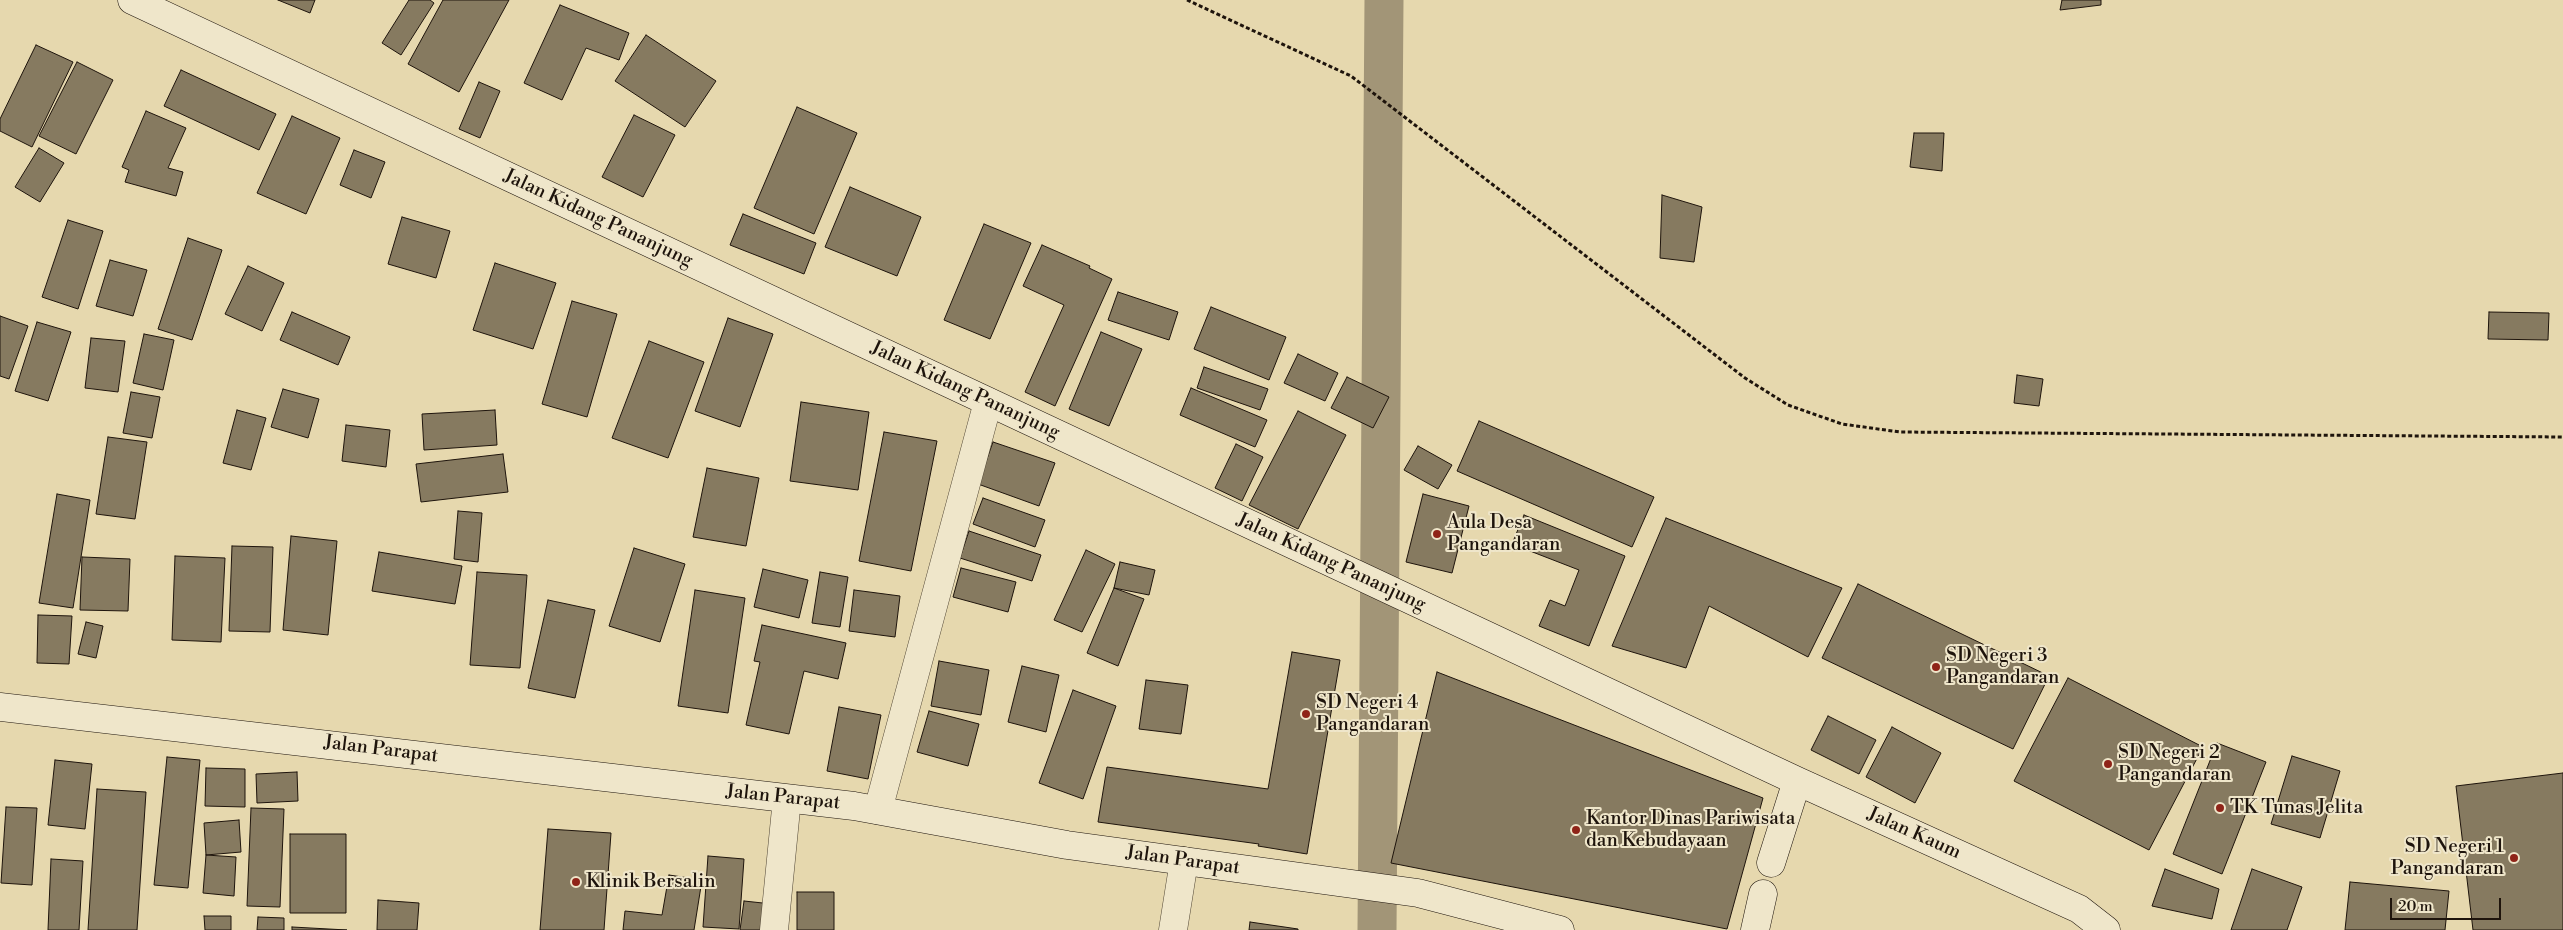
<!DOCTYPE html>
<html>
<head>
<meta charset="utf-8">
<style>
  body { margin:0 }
  #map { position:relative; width:2563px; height:930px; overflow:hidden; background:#e6d8ae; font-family:"Libre Bodoni",serif }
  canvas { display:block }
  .scale { position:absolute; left:2390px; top:898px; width:111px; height:22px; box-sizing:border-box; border:2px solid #1e140c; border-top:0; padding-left:6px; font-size:15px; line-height:18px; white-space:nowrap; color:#1e140c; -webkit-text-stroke:4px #efe6ca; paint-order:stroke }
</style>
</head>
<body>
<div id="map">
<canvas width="2563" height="930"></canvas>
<div class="scale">20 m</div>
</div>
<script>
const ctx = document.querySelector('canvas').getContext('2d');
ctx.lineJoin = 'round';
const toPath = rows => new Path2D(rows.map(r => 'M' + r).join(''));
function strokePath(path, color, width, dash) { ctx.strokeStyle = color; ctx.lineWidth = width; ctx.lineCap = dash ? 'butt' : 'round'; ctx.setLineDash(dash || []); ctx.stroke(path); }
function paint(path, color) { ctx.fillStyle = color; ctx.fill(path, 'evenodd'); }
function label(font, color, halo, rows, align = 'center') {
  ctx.font = font + ' "Libre Bodoni",serif'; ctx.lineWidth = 4; ctx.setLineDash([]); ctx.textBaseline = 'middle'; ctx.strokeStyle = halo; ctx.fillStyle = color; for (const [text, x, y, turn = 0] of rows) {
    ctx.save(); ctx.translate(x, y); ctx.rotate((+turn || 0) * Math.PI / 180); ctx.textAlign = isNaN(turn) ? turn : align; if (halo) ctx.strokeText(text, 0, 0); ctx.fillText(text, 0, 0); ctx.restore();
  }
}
const canal = toPath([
  [1377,930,1384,0]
]);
const building = toPath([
  [278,0,315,0,310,13,278,0],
  [409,0,430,0,434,3,401,55,382,43,409,0],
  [443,0,509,0,459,92,408,64,443,0],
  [2062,0,2101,0,2101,5,2060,10,2062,0],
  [560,5,629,33,619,60,586,48,562,100,524,83,560,5],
  [646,35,716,81,685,127,615,81,646,35],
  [36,45,73,62,32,147,0,131,0,119,36,45],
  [77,62,113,80,76,154,39,136,77,62],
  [181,70,276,114,259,150,164,106,181,70],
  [479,82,500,91,480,138,459,129,479,82],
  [797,107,857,133,814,234,754,208,797,107],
  [146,111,186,128,168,168,183,172,176,196,125,182,129,170,122,167,146,111],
  [634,115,675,135,643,197,602,177,634,115],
  [292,116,340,138,306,214,257,193,292,116],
  [1914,133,1944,133,1942,171,1910,167,1914,133],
  [39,148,64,163,40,202,15,187,39,148],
  [354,150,385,162,371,198,340,185,354,150],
  [850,187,921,217,897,276,825,247,850,187],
  [1662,195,1702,207,1694,262,1660,258,1662,195],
  [743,214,816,243,804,274,730,245,743,214],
  [402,217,450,231,436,278,388,264,402,217],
  [68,220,103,231,78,309,42,297,68,220],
  [984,224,1031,243,990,339,944,320,984,224],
  [188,238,222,250,192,340,158,329,188,238],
  [1042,245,1090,266,1089,268,1112,279,1055,406,1025,392,1064,305,1023,286,1042,245],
  [110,260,147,270,133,316,96,306,110,260],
  [495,263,556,283,533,349,473,330,495,263],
  [248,266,284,283,262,331,225,314,248,266],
  [1118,292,1178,312,1169,340,1108,320,1118,292],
  [572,301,617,314,587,417,542,404,572,301],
  [1211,307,1286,337,1269,380,1194,349,1211,307],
  [292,312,350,337,338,365,280,340,292,312],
  [2489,312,2549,313,2548,340,2488,339,2489,312],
  [0,316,28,326,9,379,0,376,0,316],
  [728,318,773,334,740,427,695,411,728,318],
  [37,322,71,332,48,401,15,391,37,322],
  [1101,332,1142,349,1109,426,1069,409,1101,332],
  [144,334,174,340,163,390,133,383,144,334],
  [91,338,125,341,118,392,85,388,91,338],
  [649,341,704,362,668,458,612,438,649,341],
  [1298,354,1338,373,1325,401,1284,383,1298,354],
  [1204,367,1268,389,1260,410,1197,388,1204,367],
  [2017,375,2043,379,2039,406,2014,403,2017,375],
  [1347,377,1389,397,1373,428,1331,408,1347,377],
  [1191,388,1267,420,1255,447,1180,415,1191,388],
  [283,389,319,399,308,438,271,427,283,389],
  [131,392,160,397,152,438,123,433,131,392],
  [801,402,869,412,858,490,790,481,801,402],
  [237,410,266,418,251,470,223,463,237,410],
  [495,410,497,445,424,450,422,414,495,410],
  [1298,411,1346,435,1298,529,1249,505,1298,411],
  [1479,421,1654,497,1632,547,1457,471,1479,421],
  [346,425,390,430,386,467,342,461,346,425],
  [884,432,937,441,911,571,859,561,884,432],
  [108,437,147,442,135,519,96,514,108,437],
  [993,442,1055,463,1039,506,978,484,993,442],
  [1236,444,1263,457,1242,501,1215,488,1236,444],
  [1418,446,1452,465,1438,489,1404,470,1418,446],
  [503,454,508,492,421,502,416,464,503,454],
  [707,468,759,478,746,546,693,537,707,468],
  [57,494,90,500,73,608,39,603,57,494],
  [1423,494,1469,506,1452,573,1406,562,1423,494],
  [983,498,1045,520,1035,547,973,524,983,498],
  [458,511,482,513,478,562,454,559,458,511],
  [1524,515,1625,556,1589,646,1539,626,1550,600,1565,606,1579,570,1512,544,1524,515],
  [1666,518,1842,588,1808,657,1709,606,1686,668,1612,646,1666,518],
  [969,531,1041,555,1032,581,960,558,969,531],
  [291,536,337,541,328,635,283,630,291,536],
  [232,546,273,547,270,632,229,631,232,546],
  [634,548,685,564,660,642,609,626,634,548],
  [1086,550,1115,564,1082,632,1054,620,1086,550],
  [379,552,462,566,455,604,372,591,379,552],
  [175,556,225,558,221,642,172,640,175,556],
  [82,557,130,559,128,611,80,610,82,557],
  [1120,562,1155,570,1149,595,1114,588,1120,562],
  [961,568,1016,582,1008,612,953,597,961,568],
  [763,569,808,580,799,618,754,607,763,569],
  [477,572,527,575,520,668,470,665,477,572],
  [820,572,848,577,840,627,812,623,820,572],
  [1858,584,2049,676,2013,749,1822,658,1858,584],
  [1114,588,1144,599,1118,666,1087,653,1114,588],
  [695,590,745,598,728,713,678,706,695,590],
  [854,590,900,596,895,637,849,631,854,590],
  [548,600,595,610,575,698,528,688,548,600],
  [38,615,72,616,69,664,37,663,38,615],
  [86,622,103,626,96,658,78,654,86,622],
  [762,625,846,643,838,679,804,671,789,734,746,725,760,662,754,661,762,625],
  [1292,652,1340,660,1307,854,1258,846,1259,844,1098,822,1107,767,1268,789,1292,652],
  [939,661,989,670,981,715,931,706,939,661],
  [1022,666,1059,675,1046,732,1008,722,1022,666],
  [1437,672,1763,798,1727,929,1391,863,1437,672],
  [2068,678,2203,747,2149,850,2014,781,2068,678],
  [1146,680,1188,685,1181,734,1139,729,1146,680],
  [1073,690,1116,706,1083,799,1039,783,1073,690],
  [839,707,881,715,868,779,827,771,839,707],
  [929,711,979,724,968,766,917,752,929,711],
  [1828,716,1876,740,1859,774,1811,750,1828,716],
  [1892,727,1941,753,1915,803,1866,777,1892,727],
  [2217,743,2266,762,2222,874,2173,854,2217,743],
  [2292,756,2340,771,2320,838,2271,824,2292,756],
  [167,757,200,760,188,888,154,885,167,757],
  [55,760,92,764,85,829,48,825,55,760],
  [206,768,245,769,245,807,205,806,206,768],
  [297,772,298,801,257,803,256,774,297,772],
  [2563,773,2563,930,2473,930,2456,786,2563,773],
  [97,789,146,792,137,930,88,930,97,789],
  [6,807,37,808,32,885,1,883,6,807],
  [251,808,284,809,280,907,247,906,251,808],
  [239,820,241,852,206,855,204,823,239,820],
  [548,829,611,833,604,930,540,930,548,829],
  [290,834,346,834,346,913,290,913,290,834],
  [206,855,236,857,234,896,203,893,206,855],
  [708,856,744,859,739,929,703,927,708,856],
  [51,859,83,861,79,930,48,930,51,859],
  [2165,869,2219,889,2212,919,2152,906,2165,869],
  [2252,869,2302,887,2287,930,2231,930,2252,869],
  [669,875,702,880,694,930,623,930,625,911,662,915,669,875],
  [2350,882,2449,891,2445,930,2345,930,2350,882],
  [797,892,834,892,834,930,797,930,797,892],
  [378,900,419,903,417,930,377,930,378,900],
  [744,901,772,904,769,930,740,930,744,901],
  [204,916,231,916,231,930,205,930,204,916],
  [258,917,284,918,284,930,257,930,258,917],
  [1250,922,1298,929,1298,930,1249,930,1250,922],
  [292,927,347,930,292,930,292,927]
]);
const path = toPath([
  [1187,0,1351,76,1745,378,1788,405,1842,424,1900,432,2563,437]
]);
const street = toPath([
  [878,810,988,402],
  [774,930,787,799],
  [1173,930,1184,861]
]);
const secondary = toPath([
  [132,0,1797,781,2079,909,2106,930],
  [0,707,854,806,1067,845,1418,893,1560,930],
  [1771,863,1797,781],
  [1755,930,1763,894]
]);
const markers = [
  [1437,534,5,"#8f2418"],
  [1936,667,5,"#8f2418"],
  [1306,714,5,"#8f2418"],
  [2108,764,5,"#8f2418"],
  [2220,808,5,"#8f2418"],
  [1576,830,5,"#8f2418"],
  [2514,858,5,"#8f2418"],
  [576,882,5,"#8f2418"]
];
const streetNames = [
  ["Jalan Kidang Pananjung",598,219,25],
  ["Jalan Kidang Pananjung",965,391,25],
  ["Jalan Kidang Pananjung",1331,563,25],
  ["Jalan Parapat",381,750,7],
  ["Jalan Parapat",783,798,6],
  ["Jalan Kaum",1914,834,24],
  ["Jalan Parapat",1183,861,8]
];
const poiNames = [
  ["Aula Desa",1447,523],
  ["Pangandaran",1447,545],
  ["SD Negeri 3",1946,656],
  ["Pangandaran",1946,678],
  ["SD Negeri 4",1316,703],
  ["Pangandaran",1316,725],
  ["SD Negeri 2",2118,753],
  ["Pangandaran",2118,775],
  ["TK Tunas Jelita",2230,808],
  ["Kantor Dinas Pariwisata",1586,819],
  ["dan Kebudayaan",1586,841],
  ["SD Negeri 1",2504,847,"right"],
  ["Pangandaran",2504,869,"right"],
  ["Klinik Bersalin",586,882]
];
strokePath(canal, '#a29577', 39);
paint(building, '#867a60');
strokePath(building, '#1e140c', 1);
strokePath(street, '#504534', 29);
strokePath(secondary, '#1e140c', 29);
strokePath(path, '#1e140c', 3, [4, 2.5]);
strokePath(street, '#efe6ca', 28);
strokePath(secondary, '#efe6ca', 28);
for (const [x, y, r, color] of markers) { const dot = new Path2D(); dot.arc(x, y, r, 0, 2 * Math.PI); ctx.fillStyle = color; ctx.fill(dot); strokePath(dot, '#efe6ca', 2); }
label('19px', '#1e140c', '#efe6ca', streetNames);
label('19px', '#1e140c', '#efe6ca', poiNames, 'left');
</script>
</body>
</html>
